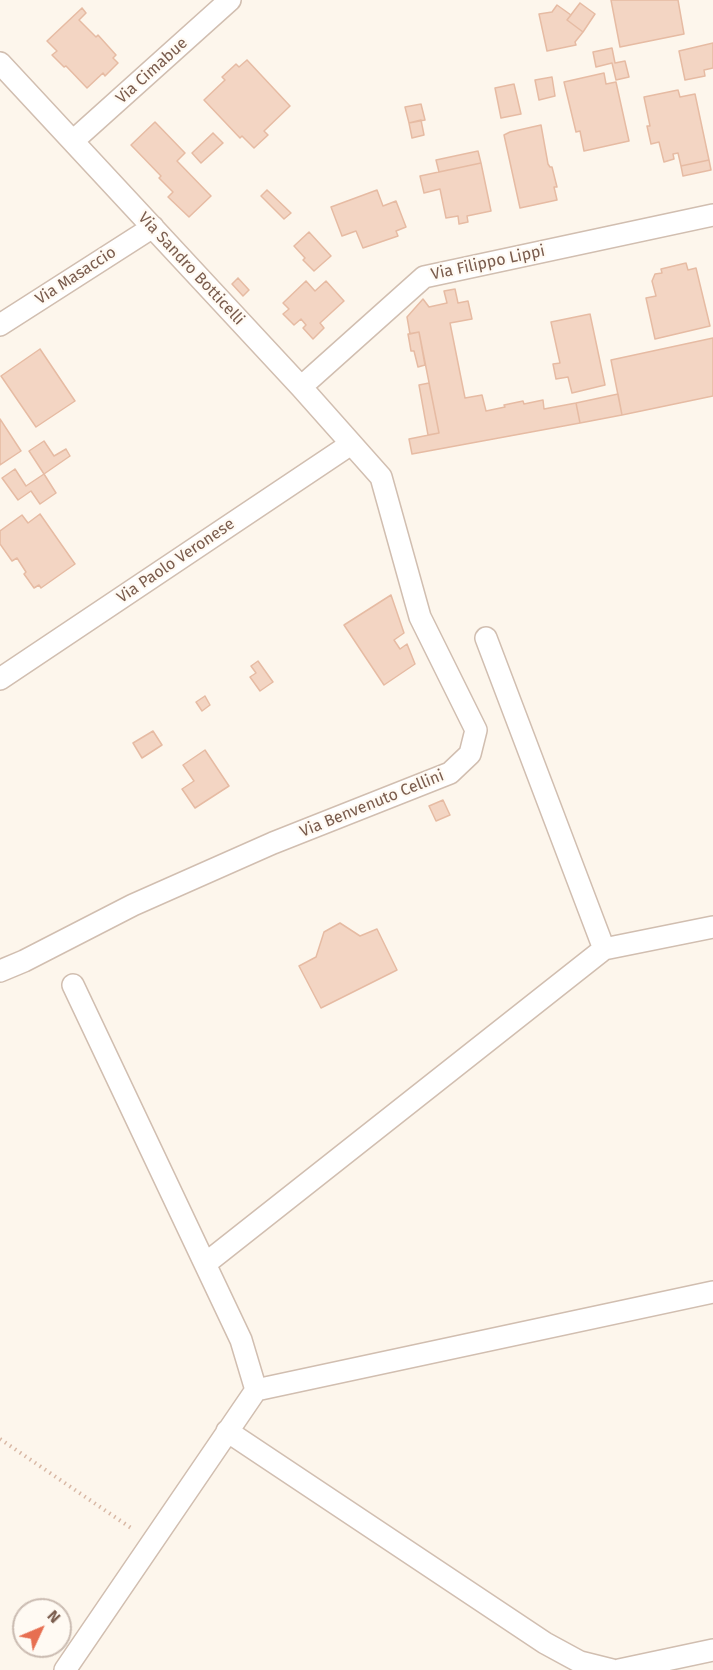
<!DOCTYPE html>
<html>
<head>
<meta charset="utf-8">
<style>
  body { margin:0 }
  #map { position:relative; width:713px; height:1670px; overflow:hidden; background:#fdf6ec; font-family:"Fira Sans",sans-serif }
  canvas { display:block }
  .north { position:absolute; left:12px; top:1598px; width:60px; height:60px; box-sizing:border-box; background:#fffaf3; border:2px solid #cabbb1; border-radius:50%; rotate:46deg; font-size:16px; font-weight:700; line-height:24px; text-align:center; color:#7a5c4d }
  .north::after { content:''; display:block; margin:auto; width:21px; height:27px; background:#e76f51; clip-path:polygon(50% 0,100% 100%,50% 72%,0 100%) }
</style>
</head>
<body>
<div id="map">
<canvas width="713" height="1670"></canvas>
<div class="north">N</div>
</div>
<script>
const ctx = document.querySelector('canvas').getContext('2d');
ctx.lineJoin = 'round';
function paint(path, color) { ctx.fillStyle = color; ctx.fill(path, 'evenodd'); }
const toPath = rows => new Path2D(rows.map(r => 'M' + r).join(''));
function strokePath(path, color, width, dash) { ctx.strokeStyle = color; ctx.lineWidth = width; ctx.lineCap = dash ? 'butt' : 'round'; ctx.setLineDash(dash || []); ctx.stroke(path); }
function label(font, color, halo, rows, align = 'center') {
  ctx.font = font + ' "Fira Sans",sans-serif'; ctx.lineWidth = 4.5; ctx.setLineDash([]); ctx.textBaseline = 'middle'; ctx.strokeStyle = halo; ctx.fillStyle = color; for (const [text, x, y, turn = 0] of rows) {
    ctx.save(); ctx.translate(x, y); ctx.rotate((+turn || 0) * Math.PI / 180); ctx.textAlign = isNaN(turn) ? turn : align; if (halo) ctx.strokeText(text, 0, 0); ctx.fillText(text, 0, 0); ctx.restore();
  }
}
const building = toPath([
  [611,0,678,0,684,34,620,47,611,0],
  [580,3,595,14,583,32,567,20,580,3],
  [557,5,571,15,567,20,583,32,575,42,576,45,547,51,539,14,552,12,557,5],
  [82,8,86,13,79,20,96,37,98,35,116,55,113,58,118,63,105,76,103,73,87,88,66,66,64,67,52,55,57,51,47,41,82,8],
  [713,43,713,68,704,70,705,76,685,80,679,51,713,43],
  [612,48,615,63,625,61,629,77,616,80,612,63,596,67,593,52,612,48],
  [247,60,290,106,264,131,268,135,254,148,242,136,240,138,204,100,225,80,222,77,236,64,239,67,247,60],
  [604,73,606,84,616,82,629,141,584,151,580,131,576,132,564,82,604,73],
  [552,77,555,96,539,100,535,80,552,77],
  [514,84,521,114,501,118,495,88,514,84],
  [678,90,680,97,695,94,709,160,681,166,678,153,673,154,674,159,664,162,659,142,651,144,647,126,650,126,644,97,678,90],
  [421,104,425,120,409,123,405,107,421,104],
  [421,120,424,135,412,138,409,123,421,120],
  [155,122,185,153,177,161,211,196,189,217,168,197,173,192,159,178,161,176,131,145,155,122],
  [541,125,548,164,550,167,552,167,557,187,554,187,557,200,520,208,504,135,510,132,541,125],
  [213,133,223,143,201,163,192,153,213,133],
  [478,151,481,163,439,172,436,160,478,151],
  [709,160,711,170,683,176,681,166,709,160],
  [481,163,491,211,467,216,468,222,459,224,458,216,446,218,440,189,424,193,420,176,481,163],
  [267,190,291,213,284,219,261,196,267,190],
  [377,190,383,206,396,201,406,227,396,231,398,236,363,248,356,231,342,236,331,207,377,190],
  [309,232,331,256,314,271,303,260,305,258,294,246,309,232],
  [686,263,688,270,696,268,710,326,655,339,646,298,656,296,652,281,655,274,662,273,661,269,686,263],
  [238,278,249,290,243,296,232,284,238,278],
  [306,281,315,291,326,281,344,301,320,323,324,328,313,339,303,328,306,325,301,319,294,325,283,314,289,309,283,303,306,281],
  [455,289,458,303,468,301,472,319,450,323,465,398,482,395,486,411,505,407,504,405,523,401,524,404,543,400,544,409,576,403,580,423,412,454,409,439,439,433,419,332,410,334,407,317,423,299,429,307,447,303,444,291,455,289],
  [590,314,605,385,572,393,568,377,556,379,553,364,560,363,551,322,590,314],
  [419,332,425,365,418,367,414,351,411,351,408,334,419,332],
  [713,338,713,396,622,415,611,360,713,338],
  [40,349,75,401,36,427,1,376,40,349],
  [429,383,439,433,428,435,419,385,429,383],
  [618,394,622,415,580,423,576,403,618,394],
  [0,419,21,451,0,465,0,419],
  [44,441,54,456,66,449,70,456,44,474,29,451,44,441],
  [15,469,26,486,44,474,56,493,40,504,31,491,18,500,2,478,15,469],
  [40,514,75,564,41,588,39,585,34,588,24,574,26,572,17,558,12,561,0,544,0,531,22,515,28,523,40,514],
  [391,595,404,633,394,640,400,649,407,644,415,664,384,685,344,625,391,595],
  [258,661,273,682,260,691,250,677,256,673,251,666,258,661],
  [205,696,210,705,202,711,196,702,205,696],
  [153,731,162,745,142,758,133,743,153,731],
  [205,750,229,786,195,808,182,789,194,781,183,765,205,750],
  [443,800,450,815,436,821,429,806,443,800],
  [340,923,360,936,377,929,397,970,321,1008,299,966,316,957,324,932,340,923]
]);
const path = toPath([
  [0,1439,134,1530]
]);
const street = toPath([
  [0,63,301,387,381,477,420,617,476,730,470,754,450,773,273,843,133,905,24,961,0,971],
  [73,141,230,0],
  [0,325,153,227],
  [301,387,424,277,713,215],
  [0,679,351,444],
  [604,949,713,927],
  [205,1264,604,949,486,638],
  [256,1390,713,1292],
  [227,1431,545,1643,580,1662,612,1670],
  [65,1670,256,1390,241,1340,73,985],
  [619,1670,713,1650]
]);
const streetNames = [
  ["Via Cimabue",152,71,-42],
  ["Via Filippo Lippi",488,263,-12],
  ["Via Sandro Botticelli",191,269,47],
  ["Via Masaccio",76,276,-33],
  ["Via Paolo Veronese",176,561,-34],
  ["Via Benvenuto Cellini",372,804,-22]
];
paint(building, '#f3d5c3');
strokePath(building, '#e6bba3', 1.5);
strokePath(street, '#d1beb0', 24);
strokePath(path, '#d9b8a5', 4, [1.5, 4.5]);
strokePath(street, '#fff', 21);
label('16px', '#7a5c4d', '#fffaf3', streetNames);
</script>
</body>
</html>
